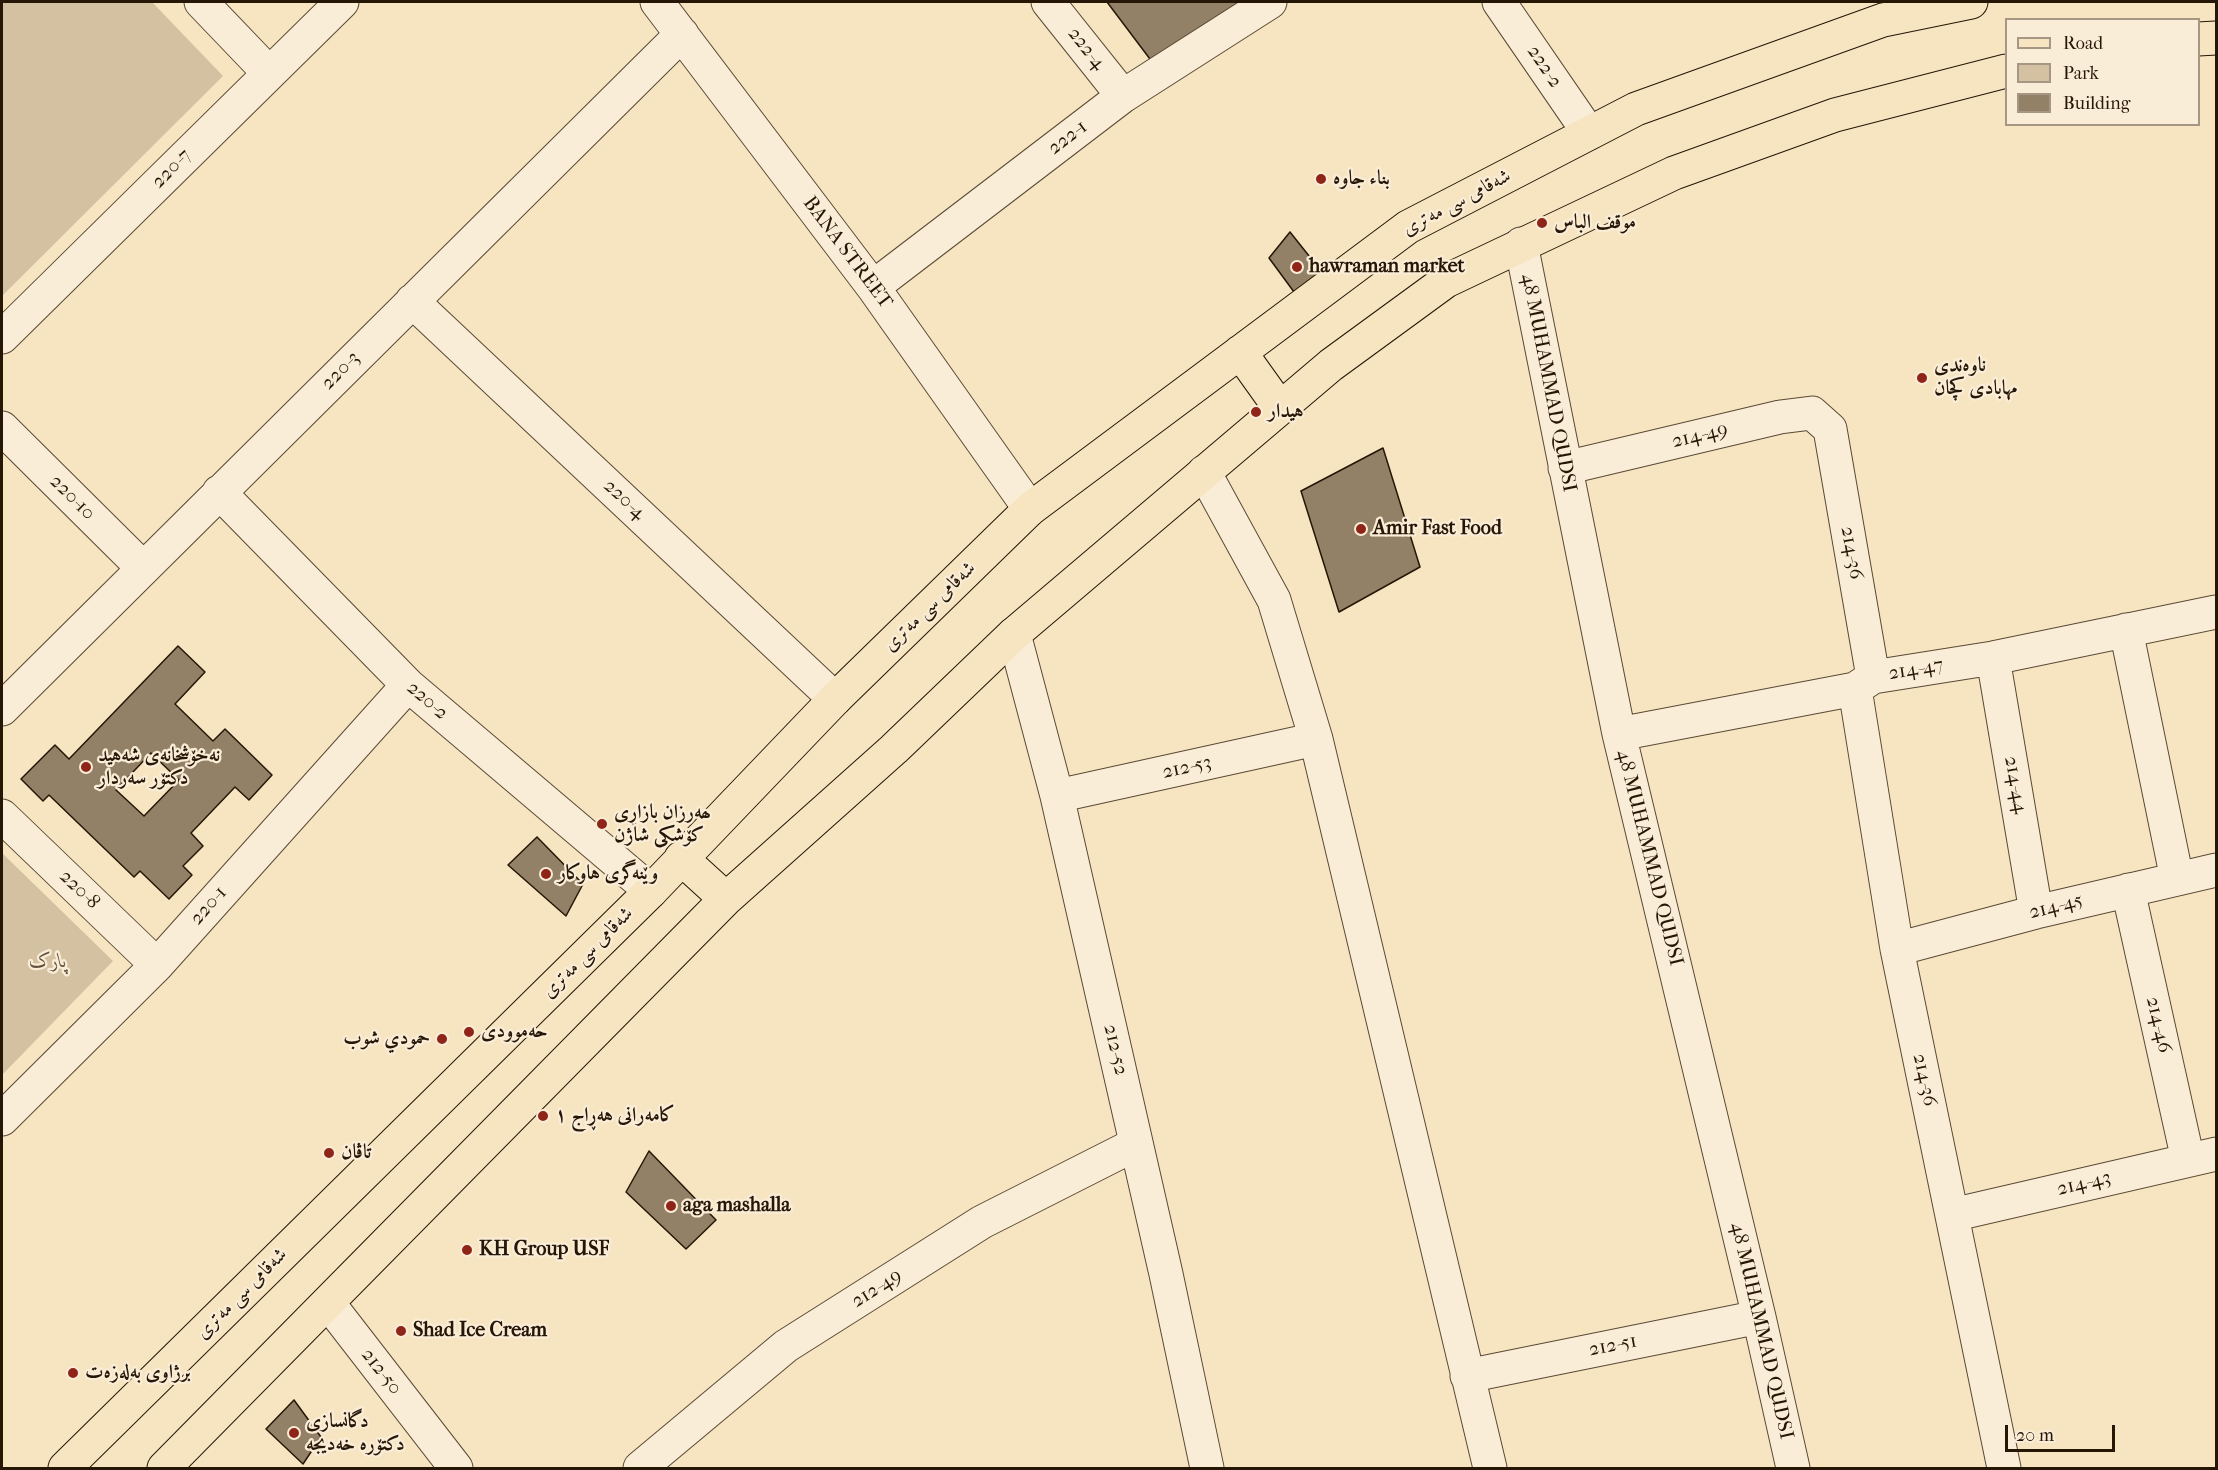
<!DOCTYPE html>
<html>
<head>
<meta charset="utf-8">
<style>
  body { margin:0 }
  #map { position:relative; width:2218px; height:1470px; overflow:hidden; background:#f7e4c1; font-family:"IM FELL French Canon",serif }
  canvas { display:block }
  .frame { position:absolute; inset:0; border:3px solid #251606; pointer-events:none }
  .legend { position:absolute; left:2005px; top:18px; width:195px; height:108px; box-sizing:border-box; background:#faedd7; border:2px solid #a59783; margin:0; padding:8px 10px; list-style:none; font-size:18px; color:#251606 }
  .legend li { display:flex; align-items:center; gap:12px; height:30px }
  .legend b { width:30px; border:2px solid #a59783 }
  .scale { position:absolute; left:2005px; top:1425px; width:110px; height:27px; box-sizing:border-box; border:3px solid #251606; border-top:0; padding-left:8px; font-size:18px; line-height:21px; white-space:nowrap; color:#251606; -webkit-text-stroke:4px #faedd7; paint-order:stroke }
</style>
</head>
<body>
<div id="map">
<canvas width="2218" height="1470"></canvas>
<div class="frame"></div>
<ul class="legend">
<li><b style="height:8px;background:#f7e4c1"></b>Road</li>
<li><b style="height:16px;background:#d3c1a1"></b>Park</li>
<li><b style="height:16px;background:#928167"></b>Building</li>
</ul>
<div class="scale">20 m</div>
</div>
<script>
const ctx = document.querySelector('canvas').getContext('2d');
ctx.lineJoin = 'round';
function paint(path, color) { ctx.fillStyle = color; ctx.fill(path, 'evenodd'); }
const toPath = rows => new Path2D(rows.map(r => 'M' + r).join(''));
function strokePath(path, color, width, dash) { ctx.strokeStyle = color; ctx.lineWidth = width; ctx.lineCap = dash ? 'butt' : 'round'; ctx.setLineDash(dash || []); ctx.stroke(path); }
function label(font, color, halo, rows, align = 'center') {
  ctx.font = font + ' "IM FELL French Canon",Amiri,serif'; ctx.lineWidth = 4.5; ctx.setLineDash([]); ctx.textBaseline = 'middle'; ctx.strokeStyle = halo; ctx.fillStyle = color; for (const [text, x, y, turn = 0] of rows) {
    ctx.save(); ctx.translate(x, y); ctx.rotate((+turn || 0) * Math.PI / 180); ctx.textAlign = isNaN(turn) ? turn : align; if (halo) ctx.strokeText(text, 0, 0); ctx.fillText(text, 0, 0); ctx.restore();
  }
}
const green = toPath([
  [2,2,152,2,223,76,2,296],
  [2,853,113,961,2,1075]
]);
const building = toPath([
  [1107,2,1253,2,1156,67,1107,2],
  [1290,232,1325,276,1297,296,1269,258,1290,232],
  [1383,448,1420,567,1339,612,1301,491,1383,448],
  [178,646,205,672,175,704,213,741,225,729,272,775,249,800,235,787,191,833,203,846,183,866,192,875,169,899,140,871,134,877,49,795,43,801,21,779,55,745,69,759,178,646],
  [151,753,179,780,144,816,116,790,151,753],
  [537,837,583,884,566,916,508,865,537,837],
  [649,1151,716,1220,686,1249,626,1192,649,1151],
  [294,1400,321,1437,303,1464,266,1429,294,1400]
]);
const minor = toPath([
  [201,2,269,73],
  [657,2,873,287,1030,509],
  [1048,2,1123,96],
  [1499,2,1589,133],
  [1521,244,1619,734,1759,1317,1793,1468],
  [873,287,1123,96,1270,2],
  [412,301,835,699],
  [2,337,342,2],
  [2,428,143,568],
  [1565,468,1780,417,1812,413,1830,429,1873,677],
  [1204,472,1274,600,1316,739,1490,1468],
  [219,492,408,685,651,891],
  [2126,630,2177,879],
  [1014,634,1057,796,1166,1274,1207,1468],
  [1993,658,2036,912],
  [1855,689,1897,949,2004,1468],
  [2,709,682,34],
  [1619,734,1855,689,1873,677,1993,658,2216,612],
  [1057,796,1316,739],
  [2,816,157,965],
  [2128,890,2188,1160],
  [1897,949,2036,912,2216,870],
  [2,1119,157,965,408,685],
  [1952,1215,2216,1154],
  [329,1304,456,1468],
  [1467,1376,1759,1317],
  [640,1468,786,1346,982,1222,1136,1144]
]);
const major = toPath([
  [2198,39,2216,38],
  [1240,352,1280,408],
  [681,858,726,899],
  [65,1468,651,891,835,699,1030,509,1408,227,1636,109,1883,20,1971,2],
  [164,1468,726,899,894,749,1014,634,1331,365,1446,281,1674,173,1835,115,2006,71]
]);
const markers = [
  [1321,179,6,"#8f2418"],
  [1542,223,6,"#8f2418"],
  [1297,267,6,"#8f2418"],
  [1922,378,6,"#8f2418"],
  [1256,412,6,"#8f2418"],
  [1361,529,6,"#8f2418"],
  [86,767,6,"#8f2418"],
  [602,824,6,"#8f2418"],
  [546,874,6,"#8f2418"],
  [469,1032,6,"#8f2418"],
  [442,1039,6,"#8f2418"],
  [543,1116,6,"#8f2418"],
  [329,1153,6,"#8f2418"],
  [671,1206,6,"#8f2418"],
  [467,1250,6,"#8f2418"],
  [401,1331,6,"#8f2418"],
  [73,1373,6,"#8f2418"],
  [294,1433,6,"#8f2418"]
];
const streetNames = [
  ["222-4",1086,49,52],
  ["222-2",1544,67,56],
  ["222-1",1068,138,-37],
  ["220-7",172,169,-45],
  ["شەقامی سی مەتری",1457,203,-28],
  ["BANA STREET",847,253,53],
  ["220-3",341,371,-45],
  ["48 MUHAMMAD QUDSI",1548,383,79],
  ["214-49",1700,436,-13],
  ["220-10",72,498,45],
  ["220-4",624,500,43],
  ["214-36",1851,553,80],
  ["شەقامی سی مەتری",930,607,-44],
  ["214-47",1916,670,-9],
  ["220-2",427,701,41],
  ["212-53",1187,768,-12],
  ["214-44",2015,785,80],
  ["48 MUHAMMAD QUDSI",1649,858,76],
  ["220-8",79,890,44],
  ["220-1",209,906,-48],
  ["214-45",2056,907,-14],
  ["شەقامی سی مەتری",588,953,-45],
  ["214-46",2158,1025,77],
  ["212-52",1115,1050,77],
  ["214-36",1924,1080,78],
  ["214-43",2084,1184,-13],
  ["212-49",877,1289,-32],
  ["شەقامی سی مەتری",242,1294,-45],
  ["48 MUHAMMAD QUDSI",1761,1331,77],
  ["212-51",1613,1346,-11],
  ["212-50",381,1372,52]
];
const poiNames = [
  ["بناء جاوە",1333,179],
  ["موقف الباس",1554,223],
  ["hawraman market",1309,267],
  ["ناوەندی",1934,366],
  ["مهابادی کچان",1934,389],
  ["هيدار",1268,412],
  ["Amir Fast Food",1373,529],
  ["نەخۆشخانەی شەهید",98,756],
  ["دکتۆر سەردار",98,779],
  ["ھەرزان بازاڕی",614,813],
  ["كۆشكی شاژن",614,836],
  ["وێنەگری هاوکار",558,874],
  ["حەموودی",481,1032],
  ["حمودي شوب",430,1039,"right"],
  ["کامەرانی هەڕاج ۱",555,1116],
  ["تاڤان",341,1153],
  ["aga mashalla",683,1206],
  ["KH Group USF",479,1250],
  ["Shad Ice Cream",413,1331],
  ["برژاوی بەلەزەت",85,1373],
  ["دگانسازی",306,1422],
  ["دکتۆرە خەدیجە",306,1445]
];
const parkNames = [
  ["پارک",48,962]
];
paint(green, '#d3c1a1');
paint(building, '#928167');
strokePath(building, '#251606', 1.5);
strokePath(minor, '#5a4a35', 35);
strokePath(major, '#251606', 35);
strokePath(minor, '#faedd7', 33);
strokePath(major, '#f7e4c1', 33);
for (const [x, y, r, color] of markers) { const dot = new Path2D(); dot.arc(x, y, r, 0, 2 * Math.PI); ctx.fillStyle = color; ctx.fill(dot); strokePath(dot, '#faedd7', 2); }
label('20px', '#251606', '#faedd7', streetNames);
label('bold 20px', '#251606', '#faedd7', poiNames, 'left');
label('italic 20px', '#62523c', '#faedd7', parkNames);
</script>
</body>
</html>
